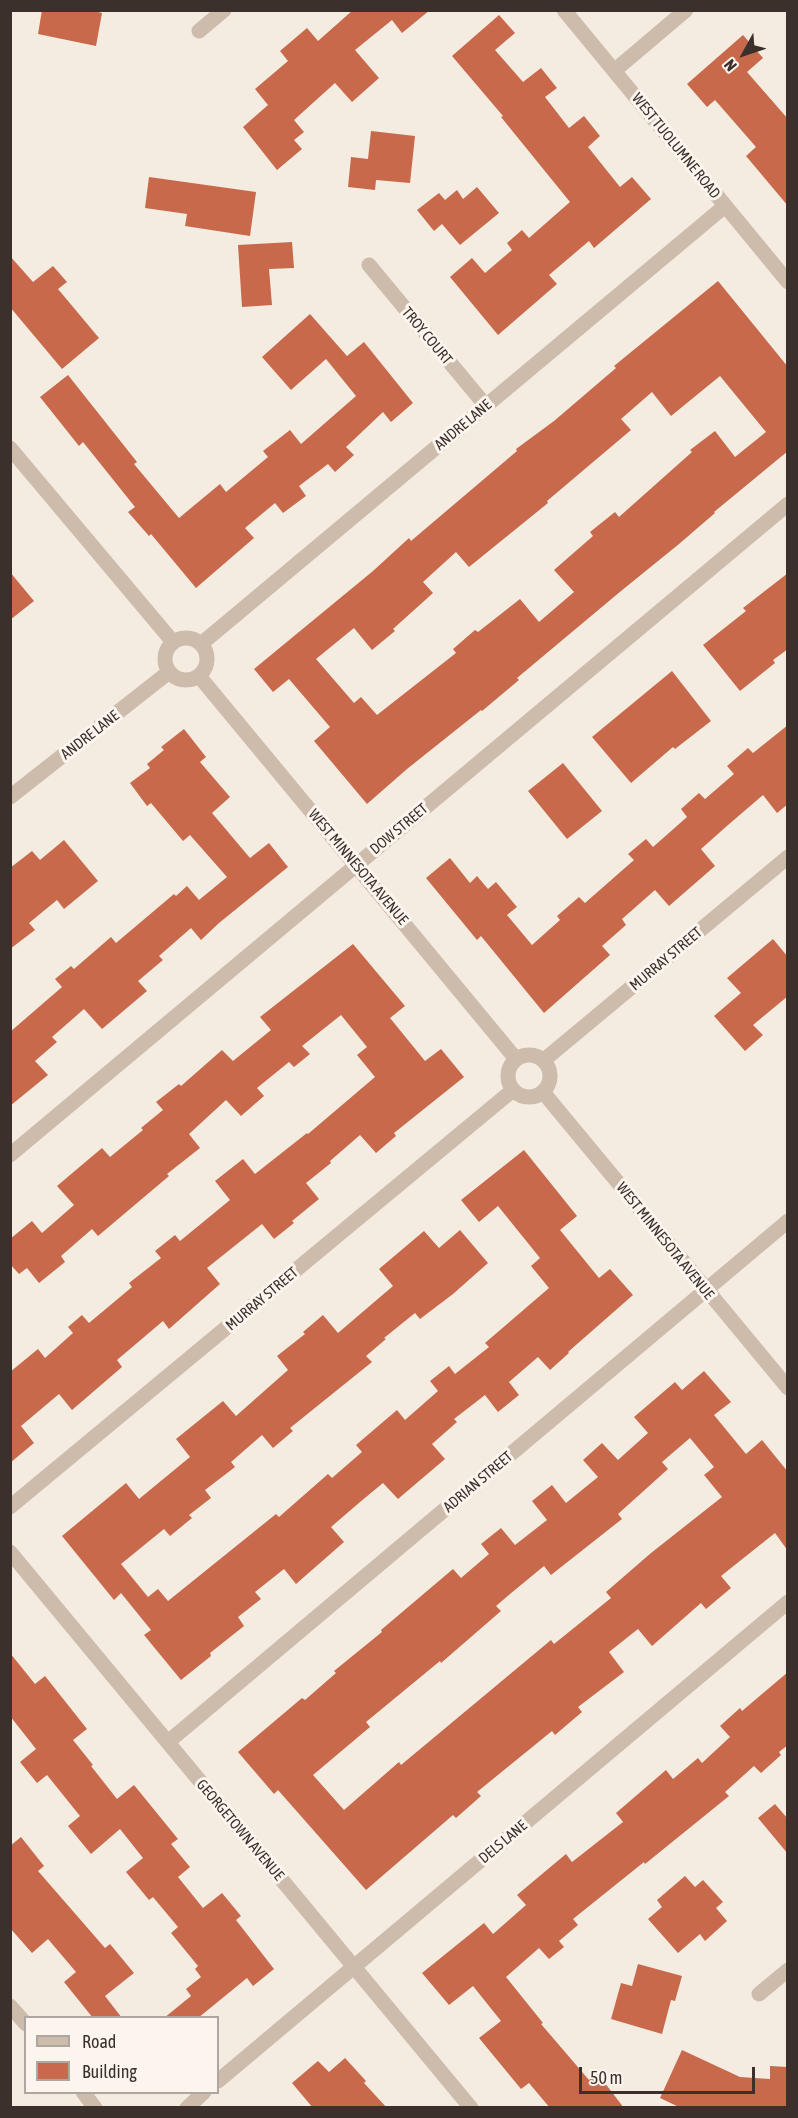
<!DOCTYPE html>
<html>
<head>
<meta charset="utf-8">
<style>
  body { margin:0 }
  #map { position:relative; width:798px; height:2118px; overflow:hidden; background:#f4ebe1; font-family:"Asap Condensed",sans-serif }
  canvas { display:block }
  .frame { position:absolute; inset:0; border:12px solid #3b302b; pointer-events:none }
  .legend { position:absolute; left:24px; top:2016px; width:195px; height:78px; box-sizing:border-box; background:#fbf5ee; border:2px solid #aea6a0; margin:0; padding:8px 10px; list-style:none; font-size:18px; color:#3b302b }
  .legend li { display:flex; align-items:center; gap:12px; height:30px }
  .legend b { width:30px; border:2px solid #aea6a0 }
  .north { position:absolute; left:714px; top:24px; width:60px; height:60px; -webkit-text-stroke:4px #fbf5ee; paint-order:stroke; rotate:230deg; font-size:16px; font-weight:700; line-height:24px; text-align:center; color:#3b302b }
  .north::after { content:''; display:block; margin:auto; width:21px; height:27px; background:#3b302b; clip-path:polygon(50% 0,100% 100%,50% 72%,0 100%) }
  .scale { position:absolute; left:579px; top:2067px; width:176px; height:27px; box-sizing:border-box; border:3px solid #3b302b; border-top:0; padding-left:8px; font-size:18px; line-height:21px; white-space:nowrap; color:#3b302b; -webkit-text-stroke:4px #fbf5ee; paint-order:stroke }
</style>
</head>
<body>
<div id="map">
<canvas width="798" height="2118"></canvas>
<div class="frame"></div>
<ul class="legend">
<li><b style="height:8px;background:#cdbbac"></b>Road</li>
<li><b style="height:16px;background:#c8694b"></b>Building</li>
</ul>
<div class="north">N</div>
<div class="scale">50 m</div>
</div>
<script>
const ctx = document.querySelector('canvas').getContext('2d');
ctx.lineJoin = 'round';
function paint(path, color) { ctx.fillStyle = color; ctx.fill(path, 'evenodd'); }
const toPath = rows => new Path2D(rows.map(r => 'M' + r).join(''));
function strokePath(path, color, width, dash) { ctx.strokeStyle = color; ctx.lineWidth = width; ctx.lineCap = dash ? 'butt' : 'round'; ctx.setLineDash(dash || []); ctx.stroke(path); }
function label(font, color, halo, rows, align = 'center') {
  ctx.font = font + ' "Asap Condensed",sans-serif'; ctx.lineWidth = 6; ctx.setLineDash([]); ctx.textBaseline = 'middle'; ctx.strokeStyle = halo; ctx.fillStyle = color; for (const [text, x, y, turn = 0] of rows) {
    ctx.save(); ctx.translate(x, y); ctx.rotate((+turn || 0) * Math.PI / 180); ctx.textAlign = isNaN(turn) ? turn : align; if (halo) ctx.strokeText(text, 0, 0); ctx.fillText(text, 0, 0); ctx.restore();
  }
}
const building = toPath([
  [42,10,99,10,98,12,102,13,96,46,38,34],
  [353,10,430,10,402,33,392,20,355,50,379,78,352,102,335,83,294,120,304,132,294,140,302,149,277,170,243,127,268,105,255,89,288,61,280,51,307,28,318,41],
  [499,15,515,33,495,50,523,82,541,68,557,88,545,97,569,128,584,116,600,136,588,147,620,187,632,177,651,199,594,248,589,241,549,275,557,284,498,335,450,277,472,258,485,273,512,250,507,243,522,230,529,238,570,202,501,117,503,116,452,56],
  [743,35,763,58,747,72,788,119,788,206,746,156,756,147,715,100,707,107,687,84],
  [371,131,415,136,410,183,376,180,375,190,348,187,351,157,368,159],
  [149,177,256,192,250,236,185,226,187,214,145,208],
  [477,187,499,213,460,245,442,224,434,231,417,210,439,193,445,200,457,190,463,199],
  [292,242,294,268,269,269,272,305,242,307,238,245],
  [10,256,33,282,53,266,67,282,58,289,99,338,62,369,10,307],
  [718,281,788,367,788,451,714,512,715,513,679,544,621,591,517,678,519,680,482,711,481,710,407,769,367,804,314,741,330,727,289,679,273,692,254,669,373,571,409,538,411,541,517,451,516,449,554,421,616,368,614,366],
  [720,376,766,432,735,457,715,431,690,450,692,452,619,517,615,512,590,532,593,536,554,570,574,592,539,622,520,599,478,632,475,630,453,649,456,653,377,715,361,697,354,703,316,659,354,628,372,650,395,631,393,629,433,593,423,582,456,552,469,567,548,503,547,501,631,430,621,419,652,392,671,416],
  [310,314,347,356,364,342,413,403,391,422,383,412,346,447,354,455,335,472,328,464,299,486,306,496,283,513,275,503,245,528,254,538,196,588,151,534,149,536,128,512,135,507,83,442,79,446,40,397,68,375,137,462,134,464,179,518,220,484,226,492,268,457,263,451,290,430,301,444,356,396,326,359,291,390,262,357],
  [10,572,34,601,10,620],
  [788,573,788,649,773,660,775,663,740,691,703,645,746,611,743,608],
  [672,671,711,721,675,749,673,747,631,783,592,737],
  [788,725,788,804,777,813,763,795,728,825,701,849,715,866,669,906,655,890,622,919,626,925,602,946,610,955,544,1013,481,936,477,940,426,878,450,858,470,883,477,876,488,889,496,882,517,907,507,915,532,945,560,920,557,916,579,897,585,903,634,860,628,854,646,839,653,847,687,817,681,809,699,793,705,799,734,774,727,766,748,748,753,753],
  [184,729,206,757,200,762,230,797,212,813,250,858,269,843,288,867,219,923,201,940,191,928,159,956,163,960,138,981,147,991,102,1029,84,1009,52,1037,57,1042,35,1061,48,1075,10,1106,10,1032,62,987,55,979,71,966,74,969,111,937,116,943,174,894,176,896,187,886,199,900,227,877,190,835,183,841,151,803,147,806,130,783,150,768,147,764,164,750,161,747],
  [563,763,602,811,567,839,528,791],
  [64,840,98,881,64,909,57,900,29,923,35,930,10,949,10,868,32,851,40,860],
  [773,939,788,957,788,996,753,1025,763,1035,745,1051,714,1016,741,993,727,978],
  [353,944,405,1006,390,1018,425,1061,441,1049,464,1077,394,1133,396,1136,376,1153,360,1135,330,1161,331,1163,306,1183,319,1199,292,1221,294,1223,274,1239,262,1224,207,1268,220,1284,169,1329,163,1321,117,1360,122,1367,72,1410,59,1394,21,1426,34,1443,10,1463,10,1372,38,1349,45,1358,73,1333,68,1327,82,1315,89,1323,132,1287,129,1283,161,1258,155,1251,175,1235,180,1241,230,1200,215,1181,243,1159,255,1174,307,1133,308,1134,375,1077,357,1055,367,1047,341,1015,302,1046,310,1054,294,1067,289,1062,257,1088,264,1096,241,1116,226,1100,189,1134,200,1148,167,1174,169,1176,98,1236,92,1229,61,1256,65,1262,39,1283,27,1268,19,1274,10,1264,10,1239,32,1221,42,1233,74,1205,57,1186,102,1148,110,1157,143,1130,141,1128,163,1110,156,1102,179,1084,181,1086,222,1050,233,1061,271,1030,260,1017],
  [524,1150,577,1216,560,1230,599,1278,610,1269,633,1295,568,1352,569,1353,550,1370,538,1357,509,1382,519,1395,498,1412,485,1395,454,1419,457,1422,432,1444,445,1459,398,1499,383,1483,360,1502,331,1527,344,1542,296,1584,284,1569,255,1592,261,1599,238,1617,244,1626,210,1653,211,1656,181,1680,144,1635,151,1630,121,1593,114,1600,62,1536,126,1483,139,1499,190,1457,176,1439,223,1401,236,1416,288,1370,277,1356,305,1334,303,1332,323,1315,338,1333,393,1286,379,1269,424,1231,439,1248,460,1230,488,1263,453,1294,420,1319,415,1313,384,1338,386,1339,366,1356,372,1362,290,1428,293,1431,273,1448,262,1435,231,1462,235,1467,205,1490,211,1498,189,1515,192,1518,170,1536,164,1529,121,1564,148,1597,158,1589,168,1601,276,1514,279,1517,328,1474,332,1478,362,1452,356,1445,397,1410,405,1420,438,1391,430,1381,449,1366,455,1374,489,1347,485,1343,549,1288,531,1266,540,1258,498,1206,479,1222,461,1200],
  [704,1371,731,1402,714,1415,746,1454,762,1440,788,1472,788,1551,775,1533,721,1576,731,1588,706,1609,701,1603,652,1646,638,1629,609,1652,624,1672,578,1707,582,1712,555,1735,552,1731,477,1792,481,1796,456,1818,453,1815,366,1890,278,1790,274,1794,238,1752,302,1698,305,1700,336,1673,334,1671,382,1632,381,1630,453,1569,461,1578,489,1554,481,1544,501,1528,515,1545,547,1520,532,1501,552,1485,566,1503,598,1477,583,1460,602,1443,618,1460,648,1433,634,1417,675,1382,682,1390],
  [690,1438,714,1467,704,1475,722,1497,651,1553,606,1592,611,1598,554,1644,551,1640,401,1765,399,1762,344,1810,313,1775,370,1727,366,1722,440,1661,441,1663,501,1611,496,1606,510,1594,544,1566,551,1575,622,1519,618,1514,668,1469,662,1462],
  [10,1653,35,1684,45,1676,87,1729,73,1740,93,1765,91,1766,117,1799,134,1785,178,1839,171,1844,190,1867,178,1877,203,1908,222,1893,241,1916,236,1920,274,1969,253,1986,247,1978,198,2018,164,2018,191,1996,186,1989,201,1977,195,1969,198,1966,171,1933,178,1927,153,1897,149,1900,126,1872,143,1858,120,1829,91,1854,68,1826,80,1816,47,1775,37,1783,20,1762,36,1749,10,1716],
  [788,1672,788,1745,779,1752,781,1755,761,1773,754,1766,725,1792,729,1796,645,1864,644,1862,573,1919,578,1925,559,1941,564,1947,549,1959,539,1948,506,1977,543,2023,541,2024,589,2080,598,2074,624,2108,550,2108,529,2083,521,2089,479,2038,501,2021,473,1986,449,2005,422,1973,484,1923,493,1934,526,1905,517,1895,566,1854,572,1862,623,1822,616,1813,666,1770,673,1779,698,1758,702,1763,730,1737,720,1726,740,1708,742,1711],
  [775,1804,788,1819,788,1854,758,1818],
  [21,1837,44,1866,38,1871,105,1948,110,1944,134,1973,105,1996,122,2018,93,2018,64,1982,76,1972,48,1939,32,1953,10,1928,10,1846],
  [685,1876,695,1887,703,1880,723,1902,716,1908,727,1921,705,1941,700,1934,678,1953,648,1919,662,1907,657,1900],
  [638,1964,682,1976,675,2001,671,2000,662,2034,611,2019,621,1983,632,1986],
  [682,2050,740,2077,770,2079,770,2066,788,2067,788,2108,681,2108,660,2098],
  [345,2058,366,2081,364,2083,387,2108,313,2108,292,2083,318,2061,329,2072]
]);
const minor = toPath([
  [564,10,788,282],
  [199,31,224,10],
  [614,71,686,10],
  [369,265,486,406],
  [10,448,173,642],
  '165 659a21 21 0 1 1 42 0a21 21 0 1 1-42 0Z',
  [201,644,725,206],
  [199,676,516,1059],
  [10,797,169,672],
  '508 1076a21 21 0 1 1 42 0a21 21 0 1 1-42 0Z',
  [544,1060,788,857],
  [543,1092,788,1388],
  [10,1155,788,504],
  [10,1507,513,1090],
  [10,1552,471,2108],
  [168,1742,788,1221],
  [759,1994,788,1970],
  [10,2006,26,2024],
  [218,2081,788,1602],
  [83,2092,95,2108],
  [187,2108,204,2092]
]);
const streetNames = [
  ["WEST TUOLUMNE ROAD",676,146,51],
  ["TROY COURT",427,336,50],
  ["ANDRE LANE",463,425,-40],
  ["ANDRE LANE",90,735,-38],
  ["DOW STREET",399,829,-40],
  ["WEST MINNESOTA AVENUE",358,867,50],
  ["MURRAY STREET",666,959,-40],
  ["WEST MINNESOTA AVENUE",665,1241,51],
  ["MURRAY STREET",262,1299,-40],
  ["ADRIAN STREET",478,1482,-40],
  ["GEORGETOWN AVENUE",240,1830,50],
  ["DELS LANE",503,1842,-40]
];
paint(building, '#c8694b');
strokePath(minor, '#cdbbac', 15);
label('15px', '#3b302b', '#fbf5ee', streetNames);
</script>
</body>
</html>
